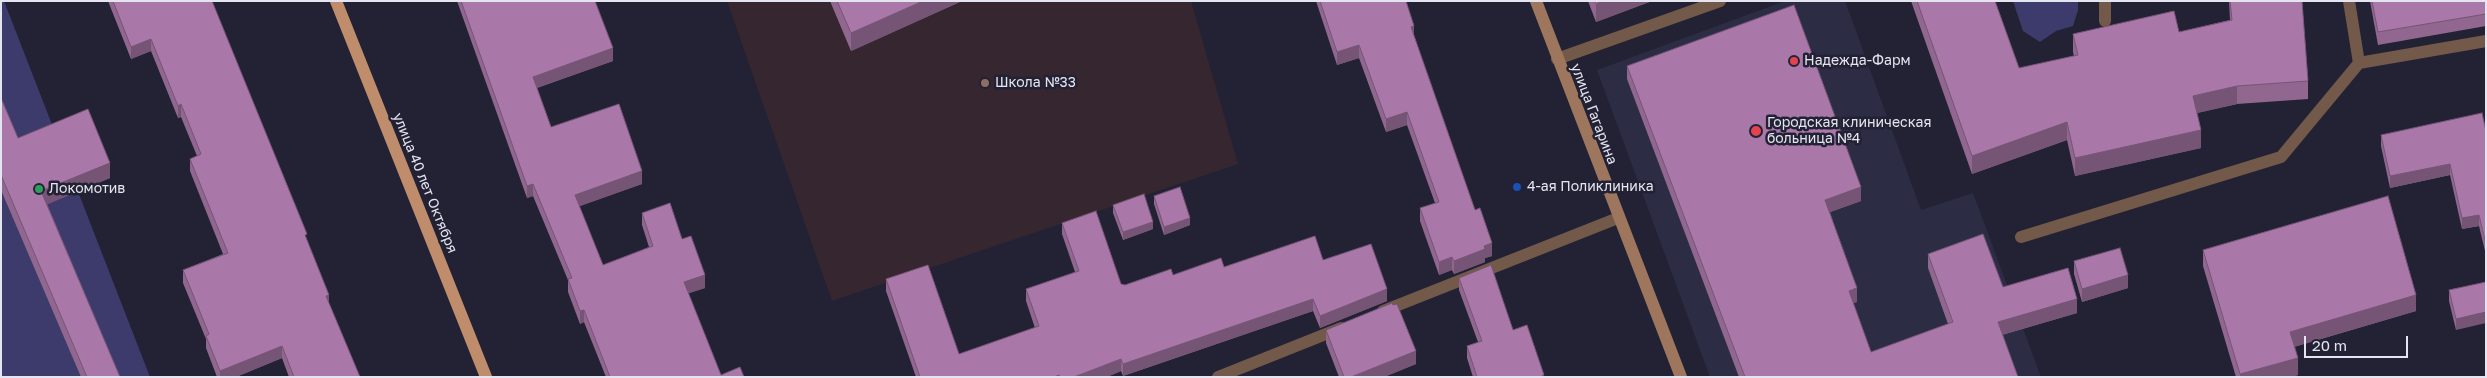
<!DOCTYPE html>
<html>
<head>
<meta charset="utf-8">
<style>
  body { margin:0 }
  #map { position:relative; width:2487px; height:378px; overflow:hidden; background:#222234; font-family:"Golos Text",sans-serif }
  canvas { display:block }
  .frame { position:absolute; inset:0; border:2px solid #e5e5f2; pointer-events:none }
  .scale { position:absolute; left:2304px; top:336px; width:104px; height:22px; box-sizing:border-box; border:2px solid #e5e5f2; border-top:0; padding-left:6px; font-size:15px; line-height:18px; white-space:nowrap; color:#e5e5f2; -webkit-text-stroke:4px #222234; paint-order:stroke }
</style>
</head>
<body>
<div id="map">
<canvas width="2487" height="378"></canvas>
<div class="frame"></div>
<div class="scale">20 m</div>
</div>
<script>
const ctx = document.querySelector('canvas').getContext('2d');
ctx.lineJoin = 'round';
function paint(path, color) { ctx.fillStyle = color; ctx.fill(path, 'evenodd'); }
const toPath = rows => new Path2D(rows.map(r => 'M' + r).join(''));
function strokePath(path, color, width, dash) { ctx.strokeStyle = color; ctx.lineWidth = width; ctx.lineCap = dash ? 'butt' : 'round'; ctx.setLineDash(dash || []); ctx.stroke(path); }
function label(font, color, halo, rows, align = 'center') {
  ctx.font = font + ' "Golos Text",sans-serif'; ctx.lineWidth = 5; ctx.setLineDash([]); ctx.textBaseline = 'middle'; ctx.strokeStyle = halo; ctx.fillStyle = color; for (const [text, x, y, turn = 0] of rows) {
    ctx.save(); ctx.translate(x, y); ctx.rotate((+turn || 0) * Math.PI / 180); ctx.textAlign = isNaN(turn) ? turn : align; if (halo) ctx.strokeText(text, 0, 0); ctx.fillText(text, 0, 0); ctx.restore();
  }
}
const built = toPath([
  [1785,1,1845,1,1921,210,1973,193,2041,377,1710,377,1597,70]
]);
const education = toPath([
  [727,1,1191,1,1238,164,832,301]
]);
const green = toPath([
  [1,1,4,1,150,377,1,377],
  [2013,1,2078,1,2078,10,2073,26,2056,31,2040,42,2023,31]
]);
const service = toPath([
  [2105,1,2105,21],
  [2349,1,2359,63,2486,41],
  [1557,59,1720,1],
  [2021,237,2281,157,2359,63],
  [1383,311,1618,218],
  [1218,377,1341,328]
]);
const secondary = toPath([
  [1536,1,1681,377]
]);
const primary = toPath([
  [336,1,486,377]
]);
const wall = toPath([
  [108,1,212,1,307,241,329,303,360,377,289,377,282,358,236,377,217,377,206,348,206,339,183,283,183,270,223,254,190,171,190,159,197,156,181,117,178,118,151,51,131,59],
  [457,1,595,1,613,61,537,88,551,127,642,184,579,206,603,265,649,247,642,225,642,213,682,239,705,288,688,293,721,375,744,377,606,377,584,322,580,324,568,292,568,280,533,196,527,198],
  [830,1,962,1,851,51],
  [1316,1,1406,1,1414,37,1475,210,1492,256,1485,258,1485,262,1454,274,1452,270,1439,275,1420,221,1420,208,1435,203,1407,125,1386,132,1359,58,1337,65],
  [1588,1,1652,1,1596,22],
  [1911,1,1995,1,2019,68,2074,56,2073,52,2073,34,2179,32,2230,20,2229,1,2302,1,2308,81,2308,99,2237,104,2197,113,2201,148,2075,176,2067,140,1972,174],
  [2370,1,2486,1,2486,26,2378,45],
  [1627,66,1861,201,1830,212,1857,302,1853,303,1871,352,1948,324,1928,268,1928,254,2003,287,2077,313,2002,335,2018,377,1739,377,1627,79],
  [1,98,18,138,110,178,47,204,120,377,81,377,1,190],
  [2486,131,2486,255,2479,226,2462,229,2450,175,2390,188,2381,146,2381,135],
  [1154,196,1190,225,1164,235,1154,204],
  [1113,205,1153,229,1123,240,1113,213],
  [1062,223,1121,284,1125,285,1173,275,1224,267,1323,260,1387,301,1320,328,1313,311,1123,376,1121,371,1107,377,916,377,886,291,886,279,959,354,1035,328,1026,301,1026,289,1075,272,1062,234],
  [2203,250,2416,311,2294,347,2298,375,2291,377,2236,377,2203,266],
  [2074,261,2128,288,2082,302,2074,274],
  [1459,278,1513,330,1544,377,1473,377,1467,358,1467,346,1478,342,1459,290],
  [2486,282,2456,330,2449,301,2449,290],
  [1326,330,1416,364,1384,377,1339,377,1326,343]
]);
const shadedWall = toPath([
  [923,1,962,1,851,51,851,33],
  [1602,1,1652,1,1596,22,1596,4],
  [1414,26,1414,39,1411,27],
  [151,39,151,51,131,59,131,47],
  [1359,45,1359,58,1337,65,1337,52],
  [613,48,613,61,533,89,533,77],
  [2237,86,2237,104,2193,114,2193,96],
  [181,104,181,117,178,118,178,106],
  [1407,112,1407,125,1386,132,1386,119],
  [2067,122,2067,140,1972,174,1972,156],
  [2201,130,2201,148,2075,176,2075,158],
  [110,163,110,178,41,207,41,191],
  [2450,164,2450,175,2390,188,2390,176],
  [642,171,642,184,575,208,575,195],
  [533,184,533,196,527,198,527,186],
  [1861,187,1861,201,1825,214,1825,200],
  [2479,215,2479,226,2462,229,2462,218],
  [1190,218,1190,225,1164,235,1164,227],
  [1153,222,1153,229,1123,240,1123,232],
  [1492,243,1492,256,1485,258,1485,262,1454,274,1454,261,1484,246],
  [1452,257,1452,270,1439,275,1439,262],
  [705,275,705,288,684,295,684,282],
  [2128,275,2128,288,2082,302,2082,289],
  [1857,288,1857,302,1849,304,1849,291],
  [1387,289,1387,301,1320,328,1320,316],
  [329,295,329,307,326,296],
  [2416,295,2416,311,2290,348,2290,332],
  [1313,299,1313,311,1123,376,1123,364],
  [2077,299,2077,313,1998,336,1998,322],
  [584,310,584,322,580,324,580,311],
  [2486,312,2486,323,2456,330,2456,319],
  [282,346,282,358,236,377,220,377,220,371],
  [1416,351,1416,364,1384,377,1351,377],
  [2298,358,2298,375,2291,377,2240,377,2240,374],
  [1121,359,1121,371,1107,377,1074,377]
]);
const building = toPath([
  [113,1,212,1,307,234,305,235,329,295,326,296,360,377,294,377,282,346,220,371,206,336,209,334,183,270,228,253,190,159,201,154,181,104,178,106,151,39,131,47,113,1],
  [461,1,595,1,613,48,533,77,551,127,619,104,642,171,575,195,603,265,653,246,642,213,670,203,682,239,691,236,705,275,684,282,721,375,740,367,744,377,610,377,584,310,580,311,568,279,572,278,533,184,527,186,461,1],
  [837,1,923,1,851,33,837,1],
  [1320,1,1406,1,1414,26,1411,27,1475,210,1480,208,1492,243,1484,246,1485,249,1454,261,1452,257,1439,262,1420,208,1439,202,1407,112,1386,119,1359,45,1337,52,1320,1],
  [1595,1,1602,1,1596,4,1595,1],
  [1917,1,1995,1,2019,68,2078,55,2073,34,2174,11,2179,32,2232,20,2230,1,2302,1,2308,81,2237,86,2193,96,2201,130,2075,158,2067,122,1972,156,1917,1],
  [2372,1,2486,1,2486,14,2378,32,2372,1],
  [1794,5,1861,187,1825,200,1857,288,1849,291,1871,352,1953,322,1928,254,1983,234,2003,287,2068,268,2077,299,1998,322,2018,377,1745,377,1627,66,1794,5],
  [1,98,18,138,88,109,110,163,41,191,120,377,87,377,1,175,1,98],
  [2482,113,2486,131,2486,244,2479,215,2462,218,2450,164,2390,176,2381,135,2482,113],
  [1180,187,1190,218,1164,227,1154,196,1180,187],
  [1144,194,1153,222,1123,232,1113,205,1144,194],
  [2388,196,2416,295,2290,332,2298,358,2240,374,2203,250,2388,196],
  [1096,211,1121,284,1125,285,1171,269,1173,275,1221,258,1224,267,1315,236,1323,260,1371,244,1387,289,1320,316,1313,299,1123,364,1121,359,1074,377,1060,377,1059,375,1054,377,920,377,886,279,928,265,959,354,1039,326,1026,289,1079,271,1062,223,1096,211],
  [2120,248,2128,275,2082,289,2074,261,2120,248],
  [1491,265,1513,330,1527,325,1544,375,1540,377,1477,377,1467,346,1482,341,1459,278,1491,265],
  [2486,282,2486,312,2456,319,2449,290,2486,282],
  [1392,303,1393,305,1397,304,1416,351,1351,377,1344,377,1326,330,1392,303]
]);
const markers = [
  [1794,61,5,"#e0444e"],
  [985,83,5,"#8d6e63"],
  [1756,131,6,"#e0444e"],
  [1517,187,5,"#1a4fb4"],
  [39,189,5,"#2e9e5b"]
];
const poiNames = [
  ["Надежда-Фарм",1804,61],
  ["Школа №33",995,83],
  ["Городская клиническая",1767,123],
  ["больница №4",1767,139],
  ["4-ая Поликлиника",1527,187],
  ["Локомотив",49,189]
];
const streetNames = [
  ["улица Гагарина",1594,114,69],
  ["улица 40 лет Октября",425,183,68]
];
paint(built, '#2c2c44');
paint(education, '#36262f');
paint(green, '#3d3b6b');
strokePath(service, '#725949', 12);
strokePath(secondary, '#9e765d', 12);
strokePath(primary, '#c08d6c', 12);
paint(wall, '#916790');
paint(shadedWall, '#765476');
paint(building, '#a978a8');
strokePath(building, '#765476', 1);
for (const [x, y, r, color] of markers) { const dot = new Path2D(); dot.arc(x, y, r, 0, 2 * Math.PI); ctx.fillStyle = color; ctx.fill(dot); strokePath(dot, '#222234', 2); }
label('14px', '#e5e5f2', '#222234', poiNames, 'left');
label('14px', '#e5e5f2', '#222234', streetNames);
</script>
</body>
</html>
